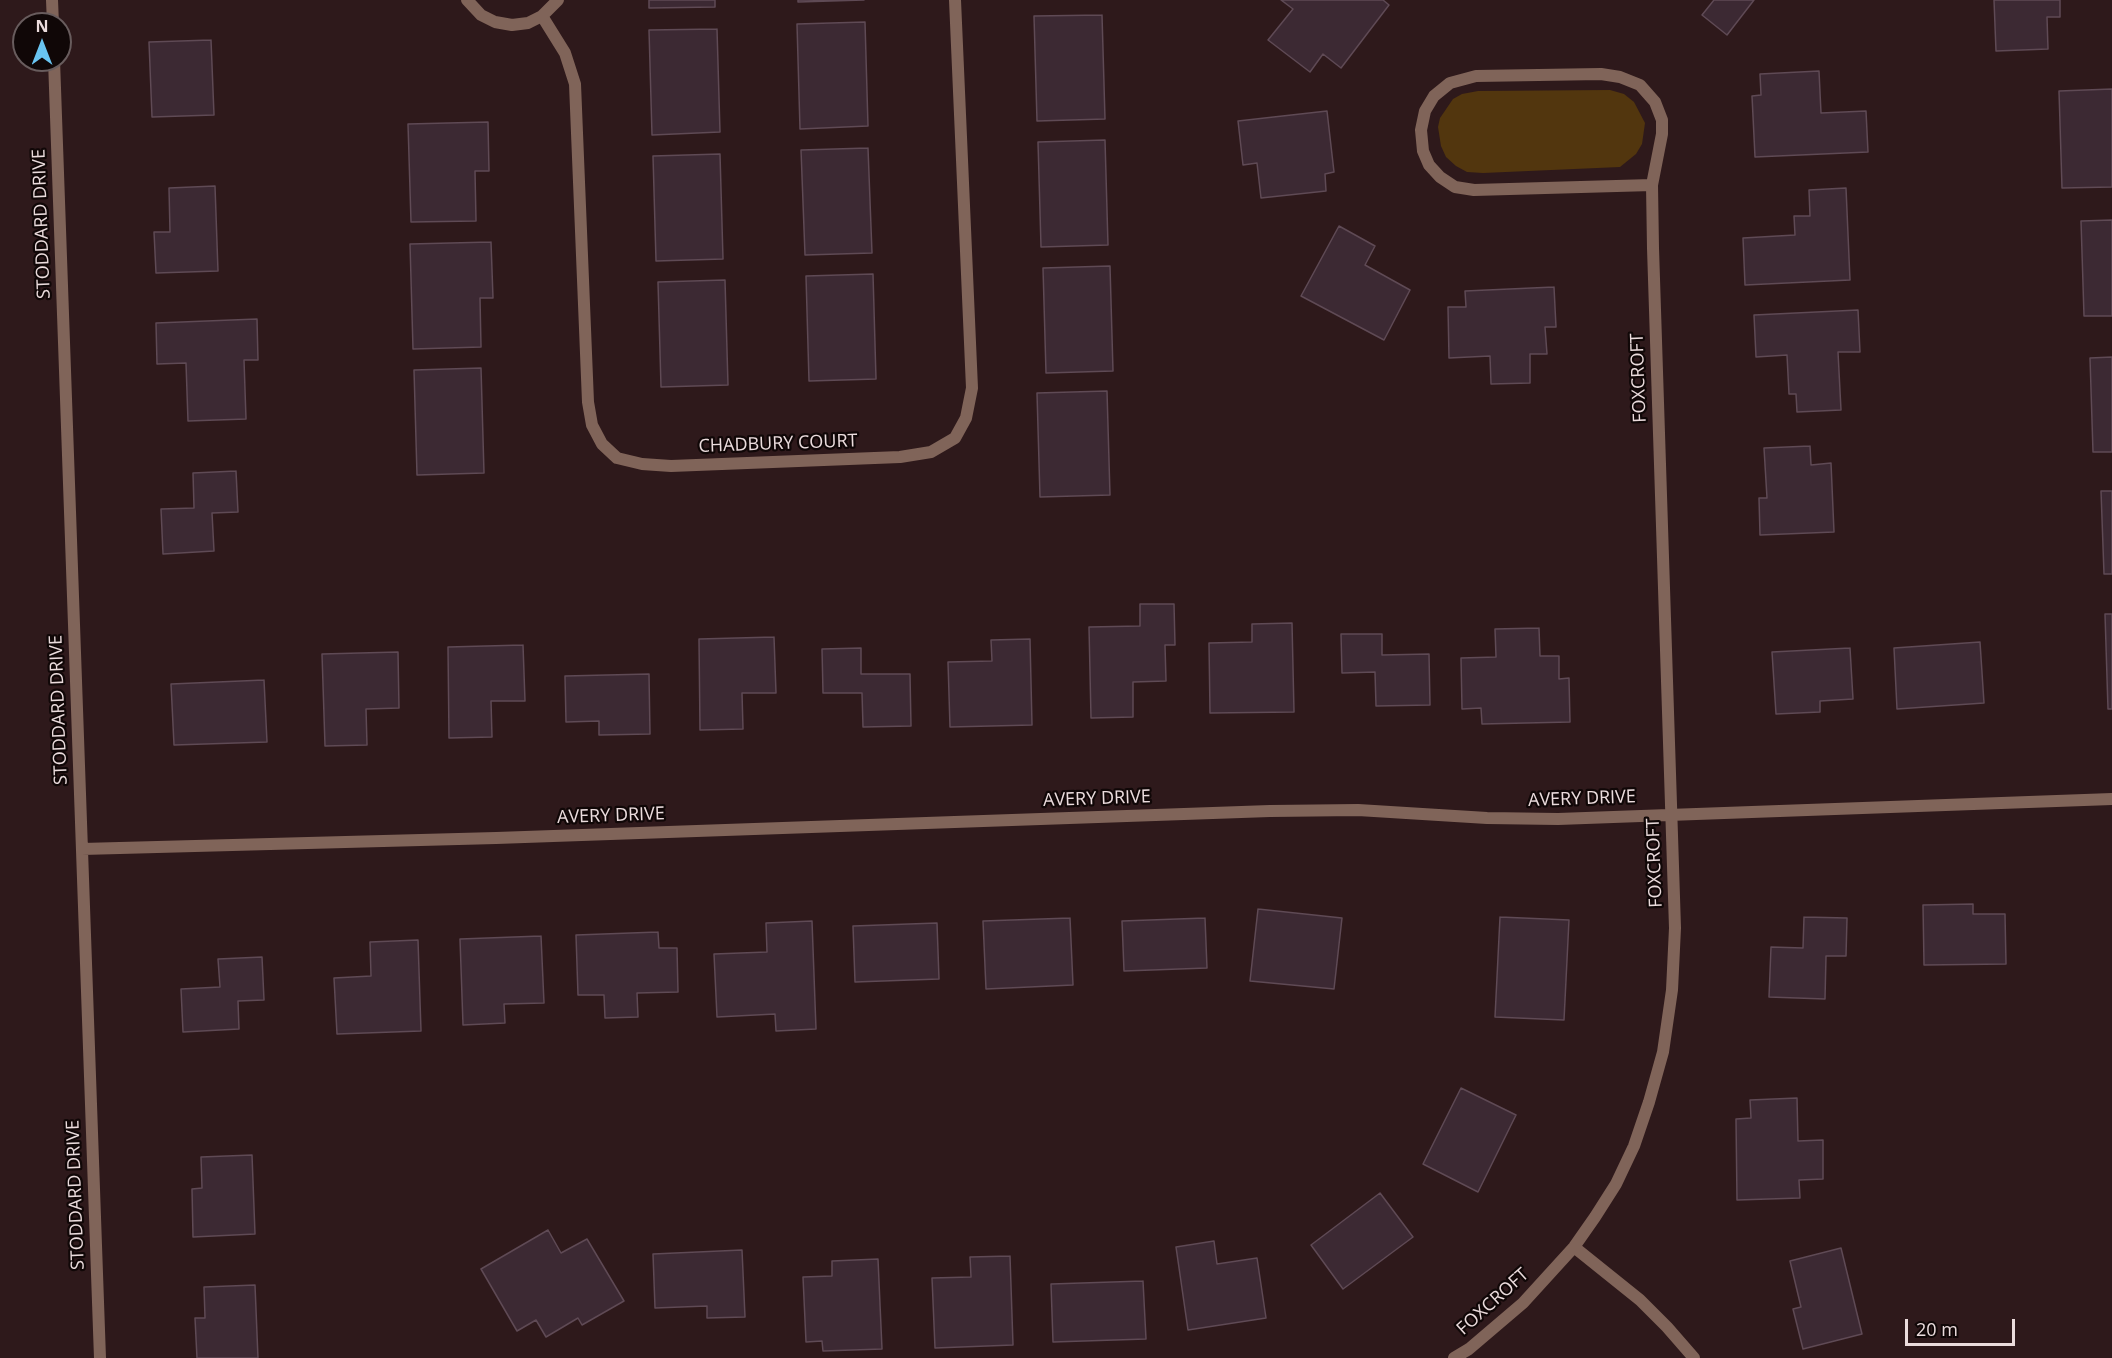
<!DOCTYPE html>
<html>
<head>
<meta charset="utf-8">
<style>
  body { margin:0 }
  #map { position:relative; width:2112px; height:1358px; overflow:hidden; background:#2e191b; font-family:"Open Sans",sans-serif }
  canvas { display:block }
  .north { position:absolute; left:12px; top:12px; width:60px; height:60px; box-sizing:border-box; background:#100707; border:2px solid #685c5d; border-radius:50%; rotate:0deg; font-size:16px; font-weight:700; line-height:24px; text-align:center; color:#ebdcdd }
  .north::after { content:''; display:block; margin:auto; width:21px; height:27px; background:#69c4f1; clip-path:polygon(50% 0,100% 100%,50% 72%,0 100%) }
  .scale { position:absolute; left:1905px; top:1319px; width:110px; height:27px; box-sizing:border-box; border:3px solid #ebdcdd; border-top:0; padding-left:8px; font-size:18px; line-height:21px; white-space:nowrap; color:#ebdcdd; -webkit-text-stroke:4px #100707; paint-order:stroke }
</style>
</head>
<body>
<div id="map">
<canvas width="2112" height="1358"></canvas>
<div class="north">N</div>
<div class="scale">20 m</div>
</div>
<script>
const ctx = document.querySelector('canvas').getContext('2d');
ctx.lineJoin = 'round';
function paint(path, color) { ctx.fillStyle = color; ctx.fill(path, 'evenodd'); }
const toPath = rows => new Path2D(rows.map(r => 'M' + r).join(''));
function strokePath(path, color, width, dash) { ctx.strokeStyle = color; ctx.lineWidth = width; ctx.lineCap = dash ? 'butt' : 'round'; ctx.setLineDash(dash || []); ctx.stroke(path); }
function label(font, color, halo, rows, align = 'center') {
  ctx.font = font + ' "Open Sans",sans-serif'; ctx.lineWidth = 4.5; ctx.setLineDash([]); ctx.textBaseline = 'middle'; ctx.strokeStyle = halo; ctx.fillStyle = color; for (const [text, x, y, turn = 0] of rows) {
    ctx.save(); ctx.translate(x, y); ctx.rotate((+turn || 0) * Math.PI / 180); ctx.textAlign = isNaN(turn) ? turn : align; if (halo) ctx.strokeText(text, 0, 0); ctx.fillText(text, 0, 0); ctx.restore();
  }
}
const green = toPath([
  [1610,90,1624,94,1634,102,1645,123,1642,144,1636,154,1620,167,1483,173,1467,172,1456,166,1446,157,1441,146,1438,127,1440,118,1453,99,1462,94,1478,91]
]);
const building = toPath([
  [649,0,715,0,715,7,649,8,649,0],
  [798,0,864,0,798,2,798,0],
  [1281,0,1383,0,1389,5,1341,68,1323,54,1310,72,1268,40,1293,9,1281,0],
  [1714,0,1754,0,1727,35,1702,15,1714,0],
  [1994,0,2060,0,2060,17,2047,17,2048,49,1996,51,1994,0],
  [1102,15,1105,119,1037,121,1034,16,1102,15],
  [865,22,868,126,800,129,797,24,865,22],
  [717,29,720,132,652,135,649,30,717,29],
  [211,40,214,115,152,117,149,42,211,40],
  [1819,71,1821,113,1866,111,1868,152,1755,157,1752,96,1761,95,1760,74,1819,71],
  [2112,89,2112,187,2062,188,2059,91,2112,89],
  [1327,111,1334,172,1325,174,1326,191,1261,198,1257,163,1243,165,1238,121,1327,111],
  [488,122,489,171,475,171,476,221,411,222,408,124,488,122],
  [1105,140,1108,245,1041,247,1038,142,1105,140],
  [868,148,872,253,805,255,801,150,868,148],
  [720,154,723,259,656,261,653,156,720,154],
  [215,186,218,271,156,273,154,232,170,232,169,188,215,186],
  [1846,188,1850,280,1745,285,1743,238,1795,235,1794,216,1810,216,1809,190,1846,188],
  [2112,220,2112,316,2084,316,2081,221,2112,220],
  [1339,226,1375,246,1365,265,1410,290,1384,340,1301,296,1339,226],
  [491,242,493,298,480,298,481,347,413,349,410,244,491,242],
  [1110,266,1113,371,1046,373,1043,268,1110,266],
  [873,274,876,379,809,381,806,276,873,274],
  [725,280,728,385,661,387,658,282,725,280],
  [1554,287,1556,327,1545,327,1547,354,1530,354,1530,383,1491,384,1490,356,1449,358,1448,307,1466,307,1465,291,1554,287],
  [1858,310,1860,352,1838,352,1841,410,1797,412,1796,394,1789,394,1787,355,1756,357,1754,315,1858,310],
  [257,319,258,360,244,360,246,419,188,421,186,363,157,364,156,323,257,319],
  [2112,357,2112,452,2093,452,2090,358,2112,357],
  [481,368,484,473,417,475,414,370,481,368],
  [1107,391,1110,495,1040,497,1037,393,1107,391],
  [1810,446,1811,465,1831,463,1834,532,1760,535,1759,498,1767,498,1764,448,1810,446],
  [236,471,238,512,212,513,214,551,163,554,161,509,194,508,193,473,236,471],
  [2101,491,2112,491,2112,574,2104,574,2101,491],
  [1140,604,1174,604,1175,645,1165,645,1166,681,1133,682,1133,717,1091,718,1089,627,1140,626,1140,604],
  [2105,614,2112,614,2112,709,2108,709,2105,614],
  [1292,623,1294,712,1210,713,1209,643,1252,642,1252,624,1292,623],
  [1539,628,1540,656,1559,656,1559,679,1569,678,1570,722,1482,724,1481,708,1462,709,1461,658,1496,657,1495,629,1539,628],
  [1341,634,1382,634,1382,655,1429,654,1430,705,1376,706,1375,672,1342,673,1341,634],
  [774,637,776,693,742,693,743,729,700,730,699,639,774,637],
  [1030,639,1032,725,950,727,948,662,992,661,991,640,1030,639],
  [1980,642,1984,703,1897,709,1894,648,1980,642],
  [523,645,525,701,491,701,492,737,449,738,448,647,523,645],
  [861,648,861,674,910,674,911,726,863,727,862,693,823,693,822,649,861,648],
  [1850,648,1853,699,1820,701,1820,712,1776,714,1772,652,1850,648],
  [398,652,399,708,366,709,367,745,325,746,322,654,398,652],
  [649,674,650,734,599,735,599,721,566,722,565,676,649,674],
  [264,680,267,742,174,745,171,684,264,680],
  [1973,904,1973,914,2005,914,2006,964,1924,965,1923,905,1973,904],
  [1258,909,1342,918,1334,989,1250,981,1258,909],
  [1500,917,1569,920,1564,1020,1495,1017,1500,917],
  [1804,917,1847,918,1846,956,1826,956,1825,999,1769,997,1771,947,1803,948,1804,917],
  [1070,918,1073,985,986,989,983,921,1070,918],
  [1205,918,1207,968,1124,971,1122,921,1205,918],
  [812,921,816,1029,776,1031,775,1014,717,1017,714,954,767,952,766,923,812,921],
  [937,923,939,979,855,982,853,926,937,923],
  [658,932,659,948,677,948,678,992,637,993,638,1017,605,1018,604,995,578,995,576,935,658,932],
  [541,936,544,1003,504,1004,505,1023,463,1025,460,939,541,936],
  [418,940,421,1031,337,1034,334,978,371,976,370,942,418,940],
  [262,957,264,1000,238,1001,239,1029,183,1032,181,989,220,987,218,959,262,957],
  [1461,1088,1516,1115,1478,1192,1423,1164,1461,1088],
  [1797,1098,1798,1141,1823,1140,1823,1179,1799,1180,1800,1198,1737,1200,1736,1119,1751,1118,1750,1100,1797,1098],
  [252,1155,255,1234,193,1237,192,1189,202,1188,201,1157,252,1155],
  [1380,1193,1413,1237,1343,1289,1311,1245,1380,1193],
  [548,1230,561,1253,587,1239,624,1301,582,1325,578,1318,546,1337,536,1320,517,1331,481,1269,548,1230],
  [1214,1241,1217,1264,1257,1258,1266,1318,1188,1330,1176,1247,1214,1241],
  [1841,1248,1862,1334,1803,1349,1793,1309,1801,1307,1790,1261,1841,1248],
  [742,1250,745,1317,707,1318,707,1306,655,1308,653,1254,742,1250],
  [1010,1256,1013,1345,935,1348,932,1278,971,1277,970,1257,1010,1256],
  [878,1259,882,1349,823,1351,822,1341,806,1342,803,1277,832,1276,832,1261,878,1259],
  [1143,1281,1146,1339,1053,1342,1051,1284,1143,1281],
  [255,1285,258,1358,197,1358,195,1318,205,1318,204,1287,255,1285]
]);
const street = toPath([
  [52,0,53,24],
  [467,0,481,15,495,22,512,25,528,23,542,16,558,0],
  [542,16,565,53,575,84,588,402,592,425,602,444,617,458,642,464,671,466,900,457,931,452,955,438,966,418,972,388,955,0],
  [54,60,100,1358],
  [1601,74,1620,77,1640,85,1655,102,1662,120,1662,134,1652,185,1474,190,1455,187,1440,177,1429,165,1423,151,1421,130,1425,111,1434,96,1450,83,1476,76,1601,74],
  [82,849,496,838,1270,811,1358,810,1487,818,1558,819,2112,799],
  [1574,1247,1640,1300,1667,1327,1694,1358],
  [1454,1358,1469,1349,1523,1303,1574,1247,1595,1217,1616,1184,1634,1146,1649,1102,1663,1052,1672,990,1675,928,1653,248,1652,185]
]);
const streetNames = [
  ["STODDARD DRIVE",42,224,-92],
  ["FOXCROFT",1639,378,-92],
  ["CHADBURY COURT",778,444,-2],
  ["STODDARD DRIVE",59,710,-92],
  ["AVERY DRIVE",1097,799,-2],
  ["AVERY DRIVE",1582,799,-2],
  ["AVERY DRIVE",611,816,-2],
  ["FOXCROFT",1655,863,-92],
  ["STODDARD DRIVE",76,1195,-92],
  ["FOXCROFT",1493,1302,-42]
];
paint(green, '#52360e');
paint(building, '#3c2933');
strokePath(building, '#5f4a55', 1.5);
strokePath(street, '#806459', 12);
label('18px', '#ebdcdd', '#100707', streetNames);
</script>
</body>
</html>
